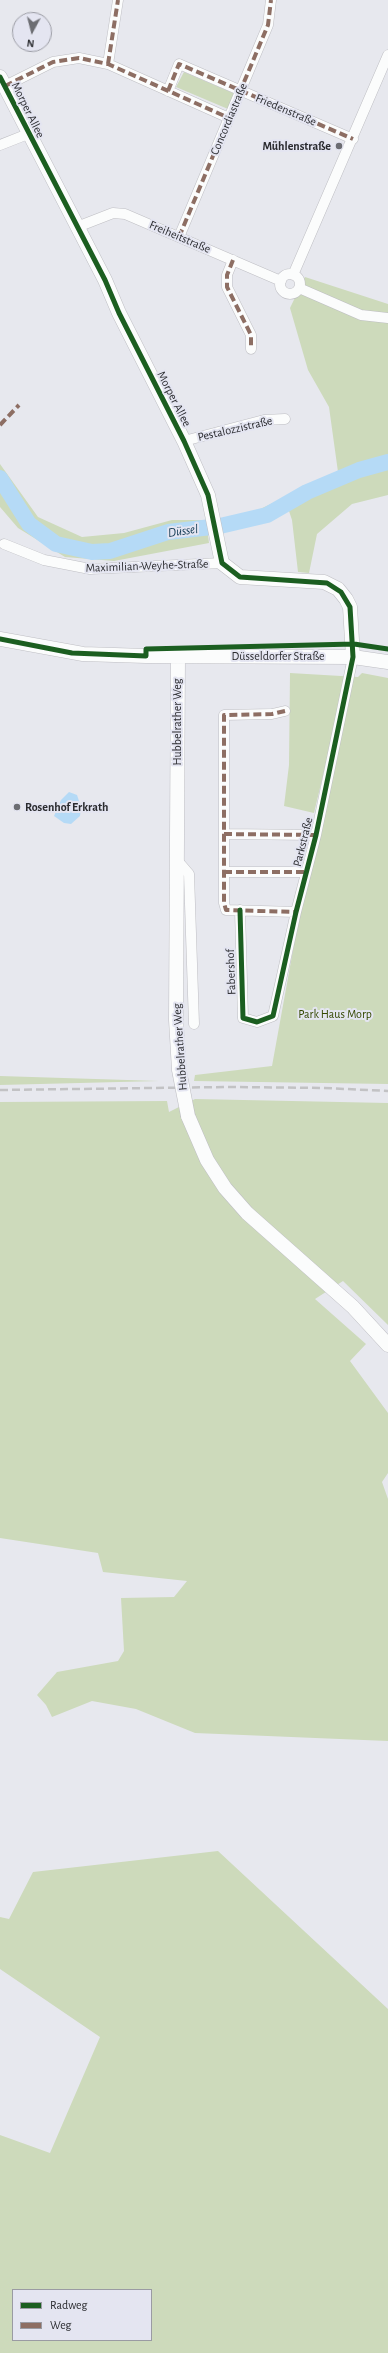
<!DOCTYPE html>
<html>
<head>
<meta charset="utf-8">
<style>
  body { margin:0 }
  #map { position:relative; width:388px; height:2353px; overflow:hidden; background:#e7e8ee; font-family:"Alegreya Sans",sans-serif }
  canvas { display:block }
  .legend { position:absolute; left:12px; top:2289px; width:140px; height:52px; box-sizing:border-box; background:#e4e5f1; border:1px solid #9a9ba3; margin:0; padding:5px 7px; list-style:none; font-size:12px; color:#2a2b2f }
  .legend li { display:flex; align-items:center; gap:8px; height:20px }
  .legend b { width:20px; border:1px solid #9a9ba3 }
  .north { position:absolute; left:12px; top:12px; width:40px; height:40px; box-sizing:border-box; background:#e4e5f1; border:1px solid #9a9ba3; border-radius:50%; rotate:187deg; font-size:11px; font-weight:700; line-height:16px; text-align:center; color:#2a2b2f }
  .north::after { content:''; display:block; margin:auto; width:14px; height:18px; background:#6c6d72; clip-path:polygon(50% 0,100% 100%,50% 72%,0 100%) }
</style>
</head>
<body>
<div id="map">
<canvas width="388" height="2353"></canvas>
<ul class="legend">
<li><b style="height:5px;background:#1b5e20"></b>Radweg</li>
<li><b style="height:5px;background:#8d6e63"></b>Weg</li>
</ul>
<div class="north">N</div>
</div>
<script>
const ctx = document.querySelector('canvas').getContext('2d');
ctx.lineJoin = 'round';
function paint(path, color) { ctx.fillStyle = color; ctx.fill(path, 'evenodd'); }
const toPath = rows => new Path2D(rows.map(r => 'M' + r).join(''));
function strokePath(path, color, width, dash) { ctx.strokeStyle = color; ctx.lineWidth = width; ctx.lineCap = dash ? 'butt' : 'round'; ctx.setLineDash(dash || []); ctx.stroke(path); }
function label(font, color, halo, rows, align = 'center') {
  ctx.font = font + ' "Alegreya Sans",sans-serif'; ctx.lineWidth = 4; ctx.setLineDash([]); ctx.textBaseline = 'middle'; ctx.strokeStyle = halo; ctx.fillStyle = color; for (const [text, x, y, turn = 0] of rows) {
    ctx.save(); ctx.translate(x, y); ctx.rotate((+turn || 0) * Math.PI / 180); ctx.textAlign = isNaN(turn) ? turn : align; if (halo) ctx.strokeText(text, 0, 0); ctx.fillText(text, 0, 0); ctx.restore();
  }
}
const green = toPath([
  [184,72,233,93,234,97,228,109,176,87],
  [305,277,388,304,388,495,352,504,317,534,309,573,298,572,292,520,288,508,235,526,233,517,256,511,338,472,329,407,308,370,290,308],
  [0,464,38,517,82,537,124,533,172,520,206,520,209,543,114,561,65,557,18,528,0,507],
  [290,673,358,677,362,673,388,678,388,1084,194,1081,195,1075,272,1066,330,746,314,813,284,806,289,765],
  [0,1076,159,1081,0,1085],
  [195,1099,388,1103,388,1325,343,1281,315,1299,366,1344,350,1361,388,1413,388,1473,382,1482,388,1499,388,1741,195,1733,136,1709,92,1701,52,1717,46,1705,37,1695,57,1672,118,1661,124,1651,121,1598,174,1597,187,1581,103,1572,98,1553,0,1538,0,1102,167,1101,169,1112],
  [218,1851,388,2009,388,2353,0,2353,0,2135,50,2153,100,2037,0,1969,0,1917,9,1919,33,1872],
  [13,2290,151,2290,151,2340,13,2340]
]);
const water = toPath([
  [69,792,77,795,81,807,80,816,71,824,64,823,54,816,61,800]
]);
const river = toPath([
  [0,478,29,524,56,544,92,552,110,551,168,532,220,526,267,515,307,492,359,470,388,462]
]);
const street = toPath([
  [108,64,118,0],
  [5,86,53,62,79,58,108,64,229,118],
  [168,91,179,64,353,139],
  [0,145,28,134],
  [77,227,113,213,125,214,281,281],
  [179,237,268,25,271,0],
  [233,260,227,275,227,287,251,335,251,349],
  '280 284a10 10 0 1 1 20 0a10 10 0 1 1-20 0Z',
  [293,275,388,55],
  [299,288,361,315,388,318],
  [184,441,264,420,285,419],
  [4,544,44,560,90,569,222,563],
  [285,711,272,714,224,715,224,903,226,910,296,912],
  [224,834,316,835],
  [177,860,189,874,194,1024],
  [224,872,306,872],
  [240,910,243,1018,257,1022,273,1016,296,912,316,835,353,657]
]);
const secondary = toPath([
  [0,77,105,280,119,313,184,441,208,495,222,563,240,577,324,582,338,589,346,599,350,607,353,657],
  [0,639,83,654,146,656,353,657,388,662],
  [178,656,176,1020,179,1070],
  [188,1116,207,1160,225,1188,247,1213,353,1307,388,1345]
]);
const rail = toPath([
  [0,1090,228,1087,324,1088,388,1091]
]);
const secondaryBridge = toPath([
  [179,1070,188,1116]
]);
const quiet = toPath([
  [108,64,118,0],
  [5,86,53,62,79,58,108,64,229,118],
  [168,91,179,64,353,139],
  [179,237,268,25,271,0],
  [233,260,227,275,227,287,251,335,251,349],
  [0,425,19,405],
  [285,711,272,714,224,715,224,903,226,910,296,912],
  [224,834,316,835],
  [224,872,306,872]
]);
const cycleway = toPath([
  [0,77,105,280,119,313,184,441,208,495,222,563,240,577,327,583,341,592,350,607,353,657,316,835,296,912,273,1016,257,1022,243,1018,240,910],
  [0,639,72,653,146,656,146,649,354,644,388,649]
]);
const markers = [
  [339,146,4,"#6c6d72"],
  [17,807,4,"#6c6d72"]
];
const streetNames = [
  ["Morper Allee",28,110,64],
  ["Friedenstraße",286,110,23],
  ["Concordiastraße",229,119,-67],
  ["Freiheitstraße",180,237,23],
  ["Morper Allee",174,399,63],
  ["Pestalozzistraße",235,429,-13],
  ["Maximilian-Weyhe-Straße",147,566,-2],
  ["Düsseldorfer Straße",278,656],
  ["Hubbelrather Weg",177,722,-90],
  ["Parkstraße",303,842,-76],
  ["Fabershof",231,972,-92],
  ["Hubbelrather Weg",180,1047,-94]
];
const poiNames = [
  ["Mühlenstraße",331,146],
  ["Rosenhof Erkrath",25,807,"left"]
];
const parkNames = [
  ["Park Haus Morp",335,1014]
];
const waterNames = [
  ["Düssel",183,531,-8]
];
paint(green, '#cddabb');
paint(water, '#b5daf6');
strokePath(river, '#b5daf6', 16);
strokePath(street, '#bebec3', 11);
strokePath(secondary, '#bebec3', 15);
strokePath(street, '#fbfcfc', 10);
strokePath(secondary, '#fbfcfc', 14);
strokePath(rail, '#c2c2c4', 2.5, [8, 4]);
strokePath(secondaryBridge, '#bebec3', 15, []);
strokePath(secondaryBridge, '#fbfcfc', 14);
strokePath(quiet, '#8d6e63', 4, [8, 4]);
strokePath(cycleway, '#1b5e20', 5);
for (const [x, y, r, color] of markers) { const dot = new Path2D(); dot.arc(x, y, r, 0, 2 * Math.PI); ctx.fillStyle = color; ctx.fill(dot); strokePath(dot, '#e4e5f1', 1.5); }
label('12px', '#2a2b2f', '#e4e5f1', streetNames);
label('bold 12px', '#2a2b2f', '#e4e5f1', poiNames, 'right');
label('12px', '#344800', '#e4e5f1', parkNames);
label('italic 13px', '#113953', '#e4e5f1', waterNames);
</script>
</body>
</html>
